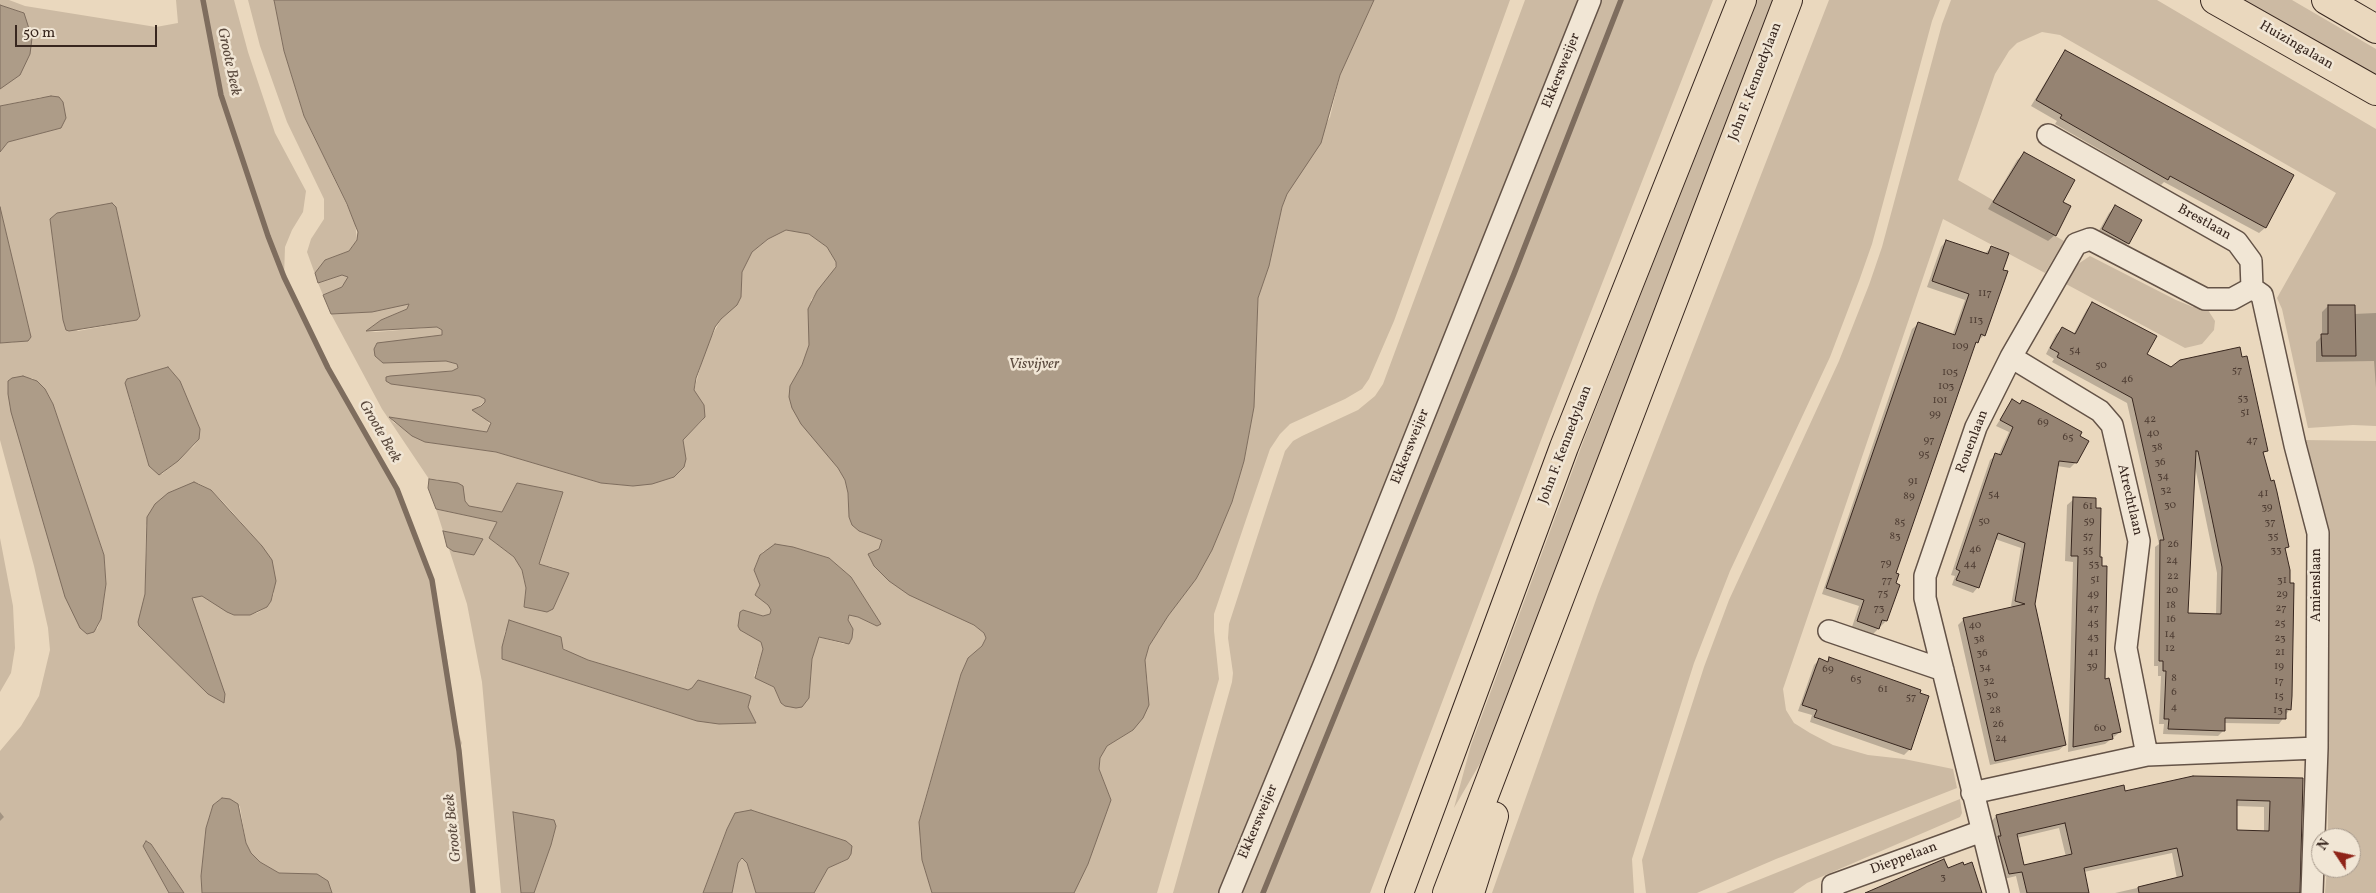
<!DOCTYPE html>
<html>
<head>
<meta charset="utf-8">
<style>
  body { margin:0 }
  #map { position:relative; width:2376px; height:893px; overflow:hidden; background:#ead8be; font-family:Vollkorn,serif }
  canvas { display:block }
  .north { position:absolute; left:2311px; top:828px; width:50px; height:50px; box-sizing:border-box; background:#f1e6d5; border:1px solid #a79a8c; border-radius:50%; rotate:304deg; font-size:14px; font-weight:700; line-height:20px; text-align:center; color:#38271f }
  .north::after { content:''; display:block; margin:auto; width:18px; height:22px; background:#8f2418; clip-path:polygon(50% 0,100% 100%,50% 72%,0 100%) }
  .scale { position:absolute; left:15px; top:25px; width:142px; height:22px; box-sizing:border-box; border:2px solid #38271f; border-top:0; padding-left:6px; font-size:15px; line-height:18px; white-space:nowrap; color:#38271f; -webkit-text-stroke:4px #f1e6d5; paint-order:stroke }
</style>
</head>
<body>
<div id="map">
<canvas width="2376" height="893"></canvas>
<div class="north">N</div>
<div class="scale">50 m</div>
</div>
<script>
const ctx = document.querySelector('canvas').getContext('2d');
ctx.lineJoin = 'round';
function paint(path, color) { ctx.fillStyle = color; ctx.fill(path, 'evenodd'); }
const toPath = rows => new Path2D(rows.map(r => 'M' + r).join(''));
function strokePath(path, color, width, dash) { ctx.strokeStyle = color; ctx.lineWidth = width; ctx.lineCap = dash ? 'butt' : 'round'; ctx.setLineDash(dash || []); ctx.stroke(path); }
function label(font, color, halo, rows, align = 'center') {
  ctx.font = font + ' Vollkorn,serif'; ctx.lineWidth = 5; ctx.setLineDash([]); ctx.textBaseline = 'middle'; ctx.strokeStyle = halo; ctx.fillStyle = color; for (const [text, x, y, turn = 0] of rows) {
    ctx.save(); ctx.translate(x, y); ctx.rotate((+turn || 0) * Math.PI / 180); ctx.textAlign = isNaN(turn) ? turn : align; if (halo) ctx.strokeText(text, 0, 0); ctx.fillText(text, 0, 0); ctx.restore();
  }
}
const green = toPath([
  [0,0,9,0,25,6,156,27,178,23,176,0,234,0,248,52,275,133,306,191,303,212,292,230,285,247,284,277,328,368,397,489,432,580,445,644,457,729,462,743,459,751,473,893,332,893,328,881,279,873,260,862,251,853,246,843,240,807,238,804,222,798,213,805,206,828,201,876,202,893,184,893,151,844,146,841,143,846,169,893,0,893,0,751,21,726,39,696,50,650,48,628,34,566,0,440,0,343,11,343,31,337,0,207,0,152,8,142,60,128,66,118,42,97,0,106,0,89,24,13,0,5],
  [112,203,116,207,140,316,137,320,78,331,63,320,50,219],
  [168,367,180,381,200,429,199,439,194,446,162,474,149,466,129,399,128,379],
  [32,378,45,389,53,404,104,555,106,584,101,619,97,629,46,530,12,412,8,394],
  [198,483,211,490,226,505,262,546,274,593,271,601,267,607,257,613,234,615,202,596,195,595,139,626,145,594,146,525],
  [248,0,274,0,284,51,304,116,355,222,357,240,349,251,325,260,315,274,307,252,311,239,324,219,324,199,287,122,260,46],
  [1374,0,1510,0,1394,321,1369,379,1362,389,1345,399,1290,424,1280,434,1270,449,1214,614,1214,631,1219,679,1157,893,1074,893,1111,800,1099,769,1100,758,1107,746,1133,730,1148,687,1145,660,1149,646,1168,616,1196,579,1212,550,1232,502,1244,461,1254,407,1258,298,1269,266,1282,207,1287,194,1330,117,1340,75],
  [1525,0,1582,0,1220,893,1173,893,1232,682,1233,673,1228,638,1229,624,1285,451,1293,441,1302,436,1358,410,1375,396,1383,384],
  [1600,0,1713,0,1549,419,1370,893,1239,893],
  [1756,0,1774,0,1489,748,1454,808,1471,745,1586,434],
  [1829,0,1940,0,1932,21,1872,244,1859,281,1830,357,1730,571,1694,663,1632,859,1634,893,1492,893,1598,594],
  [1951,0,2157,0,2376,129,2376,426,2353,425,2308,428,2282,309,2277,298,2336,193,2060,35,2042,32,2017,43,2009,51,1995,74,1958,180,2064,241,2045,273,1943,219,1783,689,1786,710,1794,723,1810,733,1833,745,1868,755,1904,759,1953,769,1957,788,1776,859,1697,893,1646,893,1642,860,1704,667,1729,600,1839,361,1869,285,1882,247,1942,24],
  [2237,0,2292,0,2376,49,2376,80],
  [786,230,809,234,827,247,836,262,834,272,811,300,809,345,802,365,790,386,845,480,848,493,849,517,859,531,882,540,879,549,957,616,974,625,984,633,986,638,982,646,968,658,961,674,919,821,922,860,932,893,814,893,828,868,848,859,776,819,751,810,727,829,703,893,534,893,551,845,556,826,554,820,513,813,521,893,501,893,482,682,467,604,449,549,453,551,479,538,443,531,436,509,497,522,489,538,514,557,522,570,526,588,524,607,553,609,561,591,555,568,539,564,563,492,517,483,503,512,469,506,465,501,465,496,437,479,429,479,382,409,331,314,372,312,406,303,409,306,407,309,381,320,366,331,376,332,437,327,442,330,442,335,423,338,383,363,446,361,457,364,458,367,456,370,391,384,479,396,485,399,485,402,473,410,484,416,491,426,487,432,390,417,393,422,425,442,496,452,601,483,633,486,686,459,683,440,703,420,704,405,694,390,706,347,721,319,736,305,741,297,742,272,752,252,768,239],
  [793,547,829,558,851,577,881,624,877,626,858,617,849,615,848,620,853,629,852,638,844,644,819,637,812,659,809,698,781,703,774,687,754,676,764,649,761,642,740,630,743,610,763,616,770,614,771,610,768,605,755,595,760,585,754,570,760,555,764,551],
  [505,631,562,647,571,654,588,660,688,690,692,688,748,703,748,707,697,721,502,659],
  [2090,256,2176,300,2193,307,2206,307,2215,321,2214,330,2202,344,2185,348,2066,284,2078,264],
  [342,275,348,277,348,281,342,287,323,295,318,283],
  [2302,440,2376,441,2376,893,2325,893,2327,868,2351,868,2351,838,2328,838,2326,540],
  [0,538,13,606,15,648,11,673,0,692],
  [1960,799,1962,813,1960,817,1807,883,1793,893,1726,893],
  [744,858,747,863,756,893,732,893,738,863]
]);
const water = toPath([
  [274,0,1374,0,1340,75,1321,143,1287,194,1282,207,1269,266,1258,298,1254,407,1244,461,1232,502,1212,550,1196,579,1168,616,1149,646,1145,660,1149,705,1143,718,1133,730,1107,746,1100,758,1099,769,1111,800,1088,864,1074,893,932,893,922,860,919,822,961,674,968,658,982,646,986,638,984,633,974,625,909,595,889,581,874,566,868,554,879,549,882,540,859,531,852,525,849,517,848,493,845,480,838,468,801,424,792,408,789,397,790,386,802,365,809,345,808,309,817,291,836,267,836,262,827,247,809,234,786,230,768,239,752,252,742,272,741,297,737,305,721,319,715,327,696,378,694,390,704,405,705,417,683,440,686,459,684,467,674,477,652,484,633,486,601,483,496,452,425,442,412,436,389,417,487,432,491,423,472,410,481,406,485,402,485,399,479,396,391,384,386,381,386,377,390,376,452,371,458,368,457,364,446,361,383,363,375,356,374,349,377,343,442,335,442,330,437,327,366,331,381,320,407,309,409,304,372,312,331,314,323,295,342,287,348,277,342,275,318,283,315,273,325,260,349,251,357,240,358,232,347,204,304,116,284,51,274,0],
  [0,5,24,13,32,38,30,54,20,75,0,89,0,5],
  [51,96,59,97,63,102,66,118,61,128,8,142,0,152,0,106,51,96],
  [112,203,116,207,140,316,137,320,69,331,66,330,63,320,50,219,57,213,112,203],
  [0,207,31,337,28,341,0,343,0,207],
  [168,367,180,381,200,429,199,439,178,461,159,475,149,466,125,383,127,379,168,367],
  [23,376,37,381,45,389,53,404,104,555,106,584,101,619,94,632,87,634,80,628,65,597,11,412,8,394,8,381,12,378,23,376],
  [429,479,458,483,463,486,465,501,469,506,502,512,517,483,563,492,539,564,569,573,553,609,547,612,524,607,526,588,522,570,514,557,489,538,497,522,436,509,428,488,429,479],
  [194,482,211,490,262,546,272,560,276,581,271,601,267,607,250,615,234,615,227,612,202,596,192,598,225,694,224,703,208,694,139,626,138,622,145,594,147,517,155,504,168,493,194,482],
  [443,531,479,538,483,539,474,555,453,551,447,547,443,531],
  [775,544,793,547,829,558,851,577,881,624,877,626,858,617,849,615,848,620,853,629,852,638,849,644,819,637,812,659,809,698,802,707,796,708,785,706,781,703,774,687,755,678,763,649,761,642,740,630,738,626,740,612,743,610,763,616,770,614,771,610,768,605,755,595,760,585,754,570,760,555,775,544],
  [509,620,561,637,563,649,588,660,688,690,692,688,698,680,746,694,751,696,748,707,756,723,719,724,697,721,502,659,502,647,509,620],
  [222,798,230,799,238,804,246,843,251,853,260,862,279,873,317,874,328,881,332,893,202,893,201,876,206,828,213,805,222,798],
  [751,810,846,841,852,846,851,854,848,859,828,868,814,893,756,893,747,863,742,858,738,863,732,893,703,893,727,829,735,813,751,810],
  [513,812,554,820,556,826,551,845,534,893,521,893,513,812],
  [146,841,151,844,184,893,169,893,143,846,146,841]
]);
const shadow = toPath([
  [2065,52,2265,228,2259,233,2164,182,2161,185,2055,124,2057,121,2031,106,2060,58],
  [2024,154,2055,235,2048,241,1988,209,2017,160],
  [2115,207,2128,243,2122,249,2096,236,2109,213],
  [1946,241,1985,253,1991,248,1984,335,1973,346,1894,574,1886,621,1873,634,1852,627,1859,606,1822,594,1912,329,1918,324,1952,336,1965,300,1927,287,1941,247],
  [2093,303,2145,354,2266,450,2263,454,2288,546,2284,550,2290,709,2279,724,2224,723,2224,730,2218,736,2163,734,2164,724,2159,724,2161,676,2158,676,2158,666,2154,666,2155,547,2159,544,2127,403,2052,362,2054,359,2046,354,2056,334,2062,329,2073,335,2087,309],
  [2195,467,2217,573,2216,615,2187,614],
  [2328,306,2354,314,2376,313,2376,388,2374,361,2316,362,2316,342,2322,336,2322,312],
  [2012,401,2019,405,2023,401,2079,437,2076,462,2070,468,2057,466,2034,604,2065,745,2059,750,1990,765,1958,625,1964,619,2015,608,2011,606,2021,548,1995,539,1978,587,1973,593,1952,585,1955,576,1951,575,1990,460,1996,455,1998,456,2009,432,1996,426],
  [2074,499,2099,558,2103,681,2120,732,2105,744,2068,752,2073,562,2065,561,2067,505],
  [1830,659,1910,749,1904,755,1810,722,1812,715,1798,711,1814,665,1819,660,1826,662],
  [2302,780,2300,893,2115,893,2177,879,2172,853,2084,872,2088,893,2020,893,2016,876,2004,879,1991,822,1996,816,2124,792],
  [2236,806,2264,807,2264,832,2236,832],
  [2059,828,2066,857,2023,866,2017,838],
  [0,812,4,817,0,821]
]);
const stream = toPath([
  [203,0,221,95,268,236,284,277,328,368,397,489,432,580,459,751,473,893],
  [1263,893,1514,274,1621,0]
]);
const building = toPath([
  [2065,50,2294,175,2266,228,2170,176,2168,180,2154,172,2060,118,2062,115,2036,100,2065,50],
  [2024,152,2075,180,2063,202,2071,206,2056,236,1993,202,2024,152],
  [2115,205,2142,220,2129,244,2102,229,2115,205],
  [1946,240,1988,254,1991,246,2009,253,2003,270,2008,271,1985,336,1981,334,1978,343,1976,342,1896,573,1899,574,1896,583,1900,585,1887,621,1882,620,1879,629,1857,621,1864,600,1826,588,1918,322,1955,335,1969,294,1932,281,1946,240],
  [2092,302,2157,336,2147,354,2171,367,2180,360,2240,347,2242,357,2247,356,2268,451,2263,452,2271,481,2274,480,2277,492,2289,547,2285,548,2290,570,2290,583,2294,583,2292,696,2291,710,2286,709,2286,719,2225,718,2225,731,2168,729,2169,719,2164,719,2166,671,2163,671,2163,661,2159,661,2160,540,2164,540,2132,398,2057,357,2059,353,2050,348,2062,327,2075,334,2092,302],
  [2196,451,2198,451,2222,567,2221,614,2188,613,2196,451],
  [2328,305,2355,305,2356,356,2322,356,2321,334,2328,334,2328,305],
  [2012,399,2020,404,2022,400,2031,404,2082,432,2080,436,2089,441,2077,463,2059,461,2035,604,2066,745,1995,761,1963,618,2025,604,2015,601,2025,543,1998,533,1979,588,1956,580,1960,571,1956,569,1995,453,2001,455,2013,427,2000,420,2012,399],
  [2073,497,2096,498,2096,508,2101,508,2100,557,2102,557,2102,566,2107,566,2105,679,2109,678,2121,732,2112,734,2113,739,2073,747,2078,556,2071,556,2073,497],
  [1829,657,1921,690,1920,693,1929,696,1911,750,1814,717,1817,710,1802,705,1819,658,1828,662,1829,657],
  [2193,776,2303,778,2300,893,2139,893,2138,887,2183,876,2177,848,2084,868,2089,893,2027,893,2022,872,2009,874,1998,836,2001,836,1996,815,2124,785,2125,791,2193,776],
  [2237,800,2270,801,2269,831,2237,830,2237,800],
  [2065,823,2072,854,2024,865,2017,834,2065,823],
  [1944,859,1948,868,1963,862,1964,865,1972,862,1982,893,1865,893,1944,859]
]);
const minor = toPath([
  [2252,288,2262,295,2295,445,2318,533,2317,748,2312,893],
  [2011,357,2100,411,2112,425,2139,541,2126,648,2147,755],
  [1829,631,1943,670],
  [1972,793,2147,755,2317,748],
  [1230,893,1324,665,1590,0],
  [1833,893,1833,885,1982,831],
  [1998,893,1925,598,1925,576,1976,427,2011,357,2076,244,2090,239,2205,299,2232,299,2252,288,2251,261,2237,242,2048,135]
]);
const major = toPath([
  [2215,0,2376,91],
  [2326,0,2376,29]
]);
const highway = toPath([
  [1399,893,1564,447,1742,0],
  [1447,893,1788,0],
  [1470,893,1494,816]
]);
const numberNames = [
  ["117",1985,294],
  ["113",1976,321],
  ["109",1960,347],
  ["54",2075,351],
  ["50",2101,366],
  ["57",2237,371],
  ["105",1950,373],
  ["46",2127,380],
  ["103",1946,387],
  ["53",2243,399],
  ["101",1940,401],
  ["51",2245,413],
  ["99",1935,415],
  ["42",2150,420],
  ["69",2043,423],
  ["40",2153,434],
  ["65",2068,438],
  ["97",1929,441],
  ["47",2252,441],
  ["38",2157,448],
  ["95",1924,455],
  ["36",2160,463],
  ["34",2163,477],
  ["91",1913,482],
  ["32",2166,491],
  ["41",2263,494],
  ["54",1994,495],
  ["89",1909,497],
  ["30",2170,506],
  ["61",2088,507],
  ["39",2267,508],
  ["50",1984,522],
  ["59",2089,522],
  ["85",1900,523],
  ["37",2270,523],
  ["83",1895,537],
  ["57",2088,537],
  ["35",2273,537],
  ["26",2173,545],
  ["46",1975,550],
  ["55",2088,551],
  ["33",2276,551],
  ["24",2172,561],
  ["79",1886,564],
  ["44",1970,565],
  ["53",2094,565],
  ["22",2173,577],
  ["51",2095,580],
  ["77",1887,581],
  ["31",2282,581],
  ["20",2172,591],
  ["75",1883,594],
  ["49",2093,595],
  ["29",2282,595],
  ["18",2171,606],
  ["73",1879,609],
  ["47",2093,609],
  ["27",2281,609],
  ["16",2171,620],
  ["45",2093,624],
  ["25",2280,624],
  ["40",1975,626],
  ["14",2170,635],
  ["43",2093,638],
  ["23",2280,639],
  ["38",1979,640],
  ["12",2170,649],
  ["41",2093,653],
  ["21",2280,653],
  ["36",1982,654],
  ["39",2092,667],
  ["19",2279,667],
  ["34",1985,668],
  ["69",1828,670],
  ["8",2174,679],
  ["65",1856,680],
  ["32",1989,682],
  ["17",2279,682],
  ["61",1883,690],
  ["6",2174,693],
  ["30",1992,696],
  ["15",2279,697],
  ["57",1911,698],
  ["4",2174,708],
  ["28",1995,711],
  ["13",2278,711],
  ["26",1998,725],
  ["60",2100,729],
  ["24",2001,739],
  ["3",1943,878]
];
const streetNames = [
  ["Huizingalaan",2296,46,30],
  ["Ekkersweijer",1562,71,-68],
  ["John F. Kennedylaan",1756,82,-69],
  ["Brestlaan",2204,223,29],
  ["Rouenlaan",1973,442,-69],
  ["John F. Kennedylaan",1566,445,-69],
  ["Ekkersweijer",1411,447,-68],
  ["Atrechtlaan",2129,500,77],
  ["Amienslaan",2317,585,-90],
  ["Ekkersweijer",1259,822,-67],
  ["Dieppelaan",1904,859,-20]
];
const waterNames = [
  ["Groote Beek",228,62,78],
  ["Visvijver",1034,365],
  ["Groote Beek",379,432,60],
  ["Groote Beek",454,828,-96]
];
paint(green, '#ccbaa3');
paint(water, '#ad9c88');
strokePath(water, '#7e6d5e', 1);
paint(shadow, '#0003');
strokePath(stream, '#7e6d5e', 5.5);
paint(building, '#958372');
strokePath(building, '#38271f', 1);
strokePath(minor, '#645347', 24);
strokePath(major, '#38271f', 30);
strokePath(highway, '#38271f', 30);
strokePath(minor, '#f1e6d5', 21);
strokePath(major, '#ead8be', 28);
strokePath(highway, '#ead8be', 28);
label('11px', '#4f3e34', null, numberNames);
label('14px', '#38271f', '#f1e6d5', streetNames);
label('italic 15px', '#5b4a3e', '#f1e6d5', waterNames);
</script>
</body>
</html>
